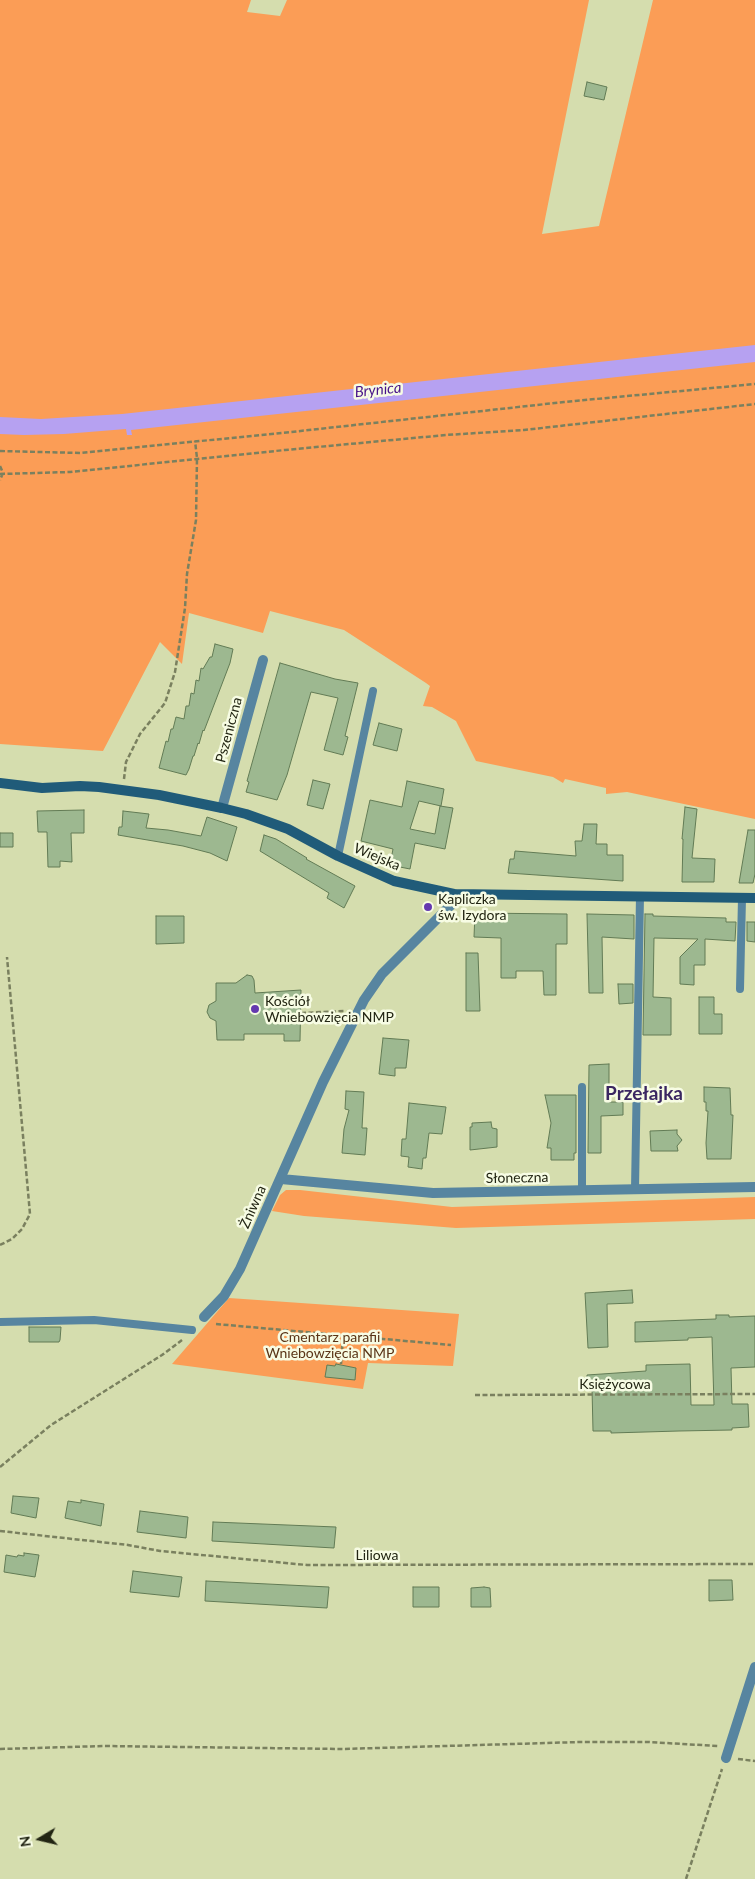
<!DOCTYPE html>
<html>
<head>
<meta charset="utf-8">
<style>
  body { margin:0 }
  #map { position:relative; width:755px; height:1879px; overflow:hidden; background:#d5ddae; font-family:Lato,sans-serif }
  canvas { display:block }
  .north { position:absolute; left:15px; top:1814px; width:50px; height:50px; -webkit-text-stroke:4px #f7fce4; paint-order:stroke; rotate:261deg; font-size:14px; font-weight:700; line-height:20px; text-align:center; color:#222513 }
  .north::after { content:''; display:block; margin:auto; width:18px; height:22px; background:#222513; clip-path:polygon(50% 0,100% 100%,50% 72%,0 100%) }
</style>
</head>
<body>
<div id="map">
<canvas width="755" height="1879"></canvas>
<div class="north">N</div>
</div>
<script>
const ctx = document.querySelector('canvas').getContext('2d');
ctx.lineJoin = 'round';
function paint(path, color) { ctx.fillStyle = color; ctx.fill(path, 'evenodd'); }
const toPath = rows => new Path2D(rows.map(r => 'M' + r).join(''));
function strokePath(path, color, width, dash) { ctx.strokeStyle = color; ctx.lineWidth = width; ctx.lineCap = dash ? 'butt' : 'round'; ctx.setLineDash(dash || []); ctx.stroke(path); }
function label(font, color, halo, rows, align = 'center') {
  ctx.font = font + ' Lato,sans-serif'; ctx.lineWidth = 5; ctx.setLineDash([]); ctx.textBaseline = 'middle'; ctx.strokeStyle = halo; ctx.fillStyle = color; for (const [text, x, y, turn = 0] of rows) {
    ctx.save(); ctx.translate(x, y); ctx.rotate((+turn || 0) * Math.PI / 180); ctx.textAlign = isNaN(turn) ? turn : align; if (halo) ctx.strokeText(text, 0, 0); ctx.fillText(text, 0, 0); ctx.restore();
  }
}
const green = toPath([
  [0,0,251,0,247,12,280,16,287,0,589,0,542,234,599,226,653,0,755,0,755,819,627,792,606,794,606,788,565,779,563,783,553,777,476,761,456,721,432,707,423,706,430,686,426,683,344,630,270,611,263,633,189,613,182,664,160,642,103,751,0,744],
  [286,1190,300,1190,452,1207,755,1197,755,1219,456,1228,304,1216,272,1211,280,1195],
  [229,1298,459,1314,453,1366,368,1363,363,1389,172,1364]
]);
const water = toPath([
  [755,345,755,362,131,430,132,435,127,435,126,429,64,434,24,435,0,434,0,417,41,419,122,414]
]);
const building = toPath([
  [587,82,607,87,604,100,584,96,587,82],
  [215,644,233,649,230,663,204,731,203,730,199,744,198,743,194,756,193,756,189,769,186,775,159,768,166,741,168,742,171,729,173,729,176,717,184,719,186,706,189,706,191,693,194,694,196,680,199,681,201,668,203,669,210,657,212,657,215,644],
  [280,663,335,679,358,683,345,736,348,737,343,755,324,750,338,698,311,692,287,775,277,800,246,792,249,782,247,781,280,663],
  [379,723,402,729,397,751,373,745,379,723],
  [313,780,330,784,323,809,307,805,313,780],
  [407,781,444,789,441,806,419,801,410,829,435,834,440,806,453,808,445,849,415,843,410,869,390,865,393,849,361,841,370,800,402,807,407,781],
  [685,807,697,809,692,858,715,859,714,882,682,882,683,839,682,839,685,807],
  [84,810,84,833,71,833,72,862,60,861,60,867,48,867,47,832,38,832,37,811,84,810],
  [123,811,149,814,146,828,168,830,201,836,207,817,237,827,227,861,210,853,183,846,118,835,119,827,122,827,123,811],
  [584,824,597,824,596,844,607,844,607,855,623,855,623,881,508,873,510,859,514,859,515,851,576,856,575,841,582,841,584,824],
  [748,830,755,830,755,874,753,883,739,883,748,830],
  [0,833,13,833,13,847,0,847,0,833],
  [264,835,276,839,307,858,306,859,355,886,344,908,327,898,329,893,260,851,264,835],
  [475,913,567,914,567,944,556,944,556,995,544,995,543,971,516,971,516,978,501,978,501,938,474,937,475,913],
  [587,914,634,915,634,939,602,937,603,993,589,993,587,914],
  [645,914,653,914,653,916,726,918,726,922,736,922,735,941,705,939,705,965,694,965,694,985,680,984,680,957,698,939,654,938,653,997,671,998,671,1035,643,1035,645,914],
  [156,916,184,916,184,943,156,944,156,916],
  [747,922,755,922,755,942,747,941,747,922],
  [466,953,478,953,480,1011,466,1011,466,953],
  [247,975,252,976,254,980,255,993,301,990,300,1041,284,1041,284,1034,244,1034,244,1040,217,1040,216,1021,210,1018,207,1012,209,1005,216,1001,216,983,236,983,247,975],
  [618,984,633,984,633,1003,619,1004,618,984],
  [699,997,714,997,714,1014,722,1014,722,1034,699,1034,699,997],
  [383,1038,409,1040,406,1068,395,1068,395,1076,379,1074,383,1038],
  [609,1064,609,1102,623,1102,623,1115,601,1116,601,1153,588,1153,589,1065,609,1064],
  [704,1087,730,1088,731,1115,733,1115,731,1159,707,1159,706,1143,708,1111,706,1111,706,1102,704,1102,704,1087],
  [346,1091,364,1092,362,1128,367,1128,365,1155,342,1153,344,1129,349,1110,345,1109,346,1091],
  [545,1095,576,1095,576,1153,574,1153,574,1160,551,1160,551,1148,547,1148,551,1123,545,1095],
  [409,1103,446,1107,442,1134,429,1133,426,1158,423,1158,422,1169,408,1167,409,1157,401,1156,402,1139,406,1139,409,1103],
  [491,1122,492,1128,497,1129,497,1147,470,1150,470,1127,472,1127,472,1123,491,1122],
  [677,1130,677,1134,682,1140,677,1146,678,1151,651,1151,650,1131,677,1130],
  [632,1290,633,1303,607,1304,608,1347,588,1348,585,1293,632,1290],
  [716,1315,729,1315,729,1317,755,1316,755,1367,731,1368,732,1404,748,1404,749,1427,732,1428,732,1430,679,1431,611,1433,611,1431,593,1431,592,1388,587,1389,587,1375,646,1371,646,1365,690,1364,691,1405,714,1405,712,1337,688,1338,688,1340,635,1342,635,1322,716,1319,716,1315],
  [29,1327,61,1327,60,1340,59,1342,29,1342,29,1327],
  [336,1364,356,1368,355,1380,325,1377,327,1365,335,1366,336,1364],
  [13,1496,39,1498,36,1518,11,1513,13,1496],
  [81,1500,104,1504,101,1526,65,1518,68,1501,81,1503,81,1500],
  [140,1511,188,1517,186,1538,137,1532,140,1511],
  [213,1522,336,1527,334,1548,212,1541,213,1522],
  [24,1553,39,1555,35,1577,4,1572,6,1555,17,1557,18,1555,24,1556,24,1553],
  [133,1571,182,1577,179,1597,130,1592,133,1571],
  [709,1580,732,1580,733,1600,709,1601,709,1580],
  [206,1581,329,1587,327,1608,205,1601,206,1581],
  [413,1587,439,1587,439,1607,413,1607,413,1587],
  [484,1587,490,1588,491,1607,471,1607,471,1588,484,1587]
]);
const path = toPath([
  [0,451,80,453,291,432,564,402,755,384],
  [0,466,3,473,0,480],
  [0,474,70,472,285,450,446,435,524,430,755,404],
  [124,779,126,762,140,734,165,703,175,672,185,608,187,574,196,520,197,458,195,441],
  [301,1013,345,1011],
  [0,1245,12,1239,22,1229,30,1214,7,957],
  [216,1324,451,1345],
  [341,1364,343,1336],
  [475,1395,755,1394],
  [0,1467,51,1425,162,1355,182,1340],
  [0,1531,128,1545,160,1551,307,1565,755,1564],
  [0,1749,104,1746,343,1749,581,1742,648,1742,718,1746],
  [738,1759,755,1761],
  [686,1879,722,1769]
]);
const lane = toPath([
  [338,856,373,691],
  [740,989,742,898],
  [635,1189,640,896],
  [582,1190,582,1087],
  [0,1322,94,1320,192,1330]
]);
const street = toPath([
  [222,808,263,660],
  [281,1179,433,1193,755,1187],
  [204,1317,224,1296,240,1269,323,1082,364,1000,382,974,452,904,454,894],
  [726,1758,755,1667]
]);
const secondary = toPath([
  [0,783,42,788,80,786,99,787,159,795,222,808,246,814,288,829,338,856,394,881,454,894,755,898]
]);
const markers = [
  [428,907,5,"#6438af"],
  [255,1009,5,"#6438af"]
];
const streetNames = [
  ["Pszeniczna",229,730,-75],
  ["Wiejska",377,857,23],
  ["Słoneczna",517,1178,-1],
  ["Żniwna",253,1207,-66],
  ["Księżycowa",615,1384],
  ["Liliowa",377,1555]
];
const poiNames = [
  ["Kapliczka",438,899],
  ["św. Izydora",438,915],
  ["Kościół",265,1001],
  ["Wniebowzięcia NMP",265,1017]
];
const parkNames = [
  ["Cmentarz parafii",330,1337],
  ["Wniebowzięcia NMP",330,1353]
];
const waterNames = [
  ["Brynica",378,390,-6]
];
const districtNames = [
  ["Przełajka",644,1094]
];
paint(green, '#fb9d56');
paint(water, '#b6a1f1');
paint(building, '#9db890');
strokePath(building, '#627b55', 1);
strokePath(path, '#7a805f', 2.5, [5, 2.5]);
strokePath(lane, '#5785a0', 8);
strokePath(street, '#5785a0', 10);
strokePath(secondary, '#205b79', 10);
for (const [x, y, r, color] of markers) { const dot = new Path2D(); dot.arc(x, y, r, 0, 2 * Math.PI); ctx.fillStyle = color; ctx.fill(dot); strokePath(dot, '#f7fce4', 2); }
label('14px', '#222513', '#f7fce4', streetNames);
label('14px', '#222513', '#f7fce4', poiNames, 'left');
label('14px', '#5a3416', '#f7fce4', parkNames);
label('italic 15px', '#471389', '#f7fce4', waterNames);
label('bold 19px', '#3a2661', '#f7fce4', districtNames);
</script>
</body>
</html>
